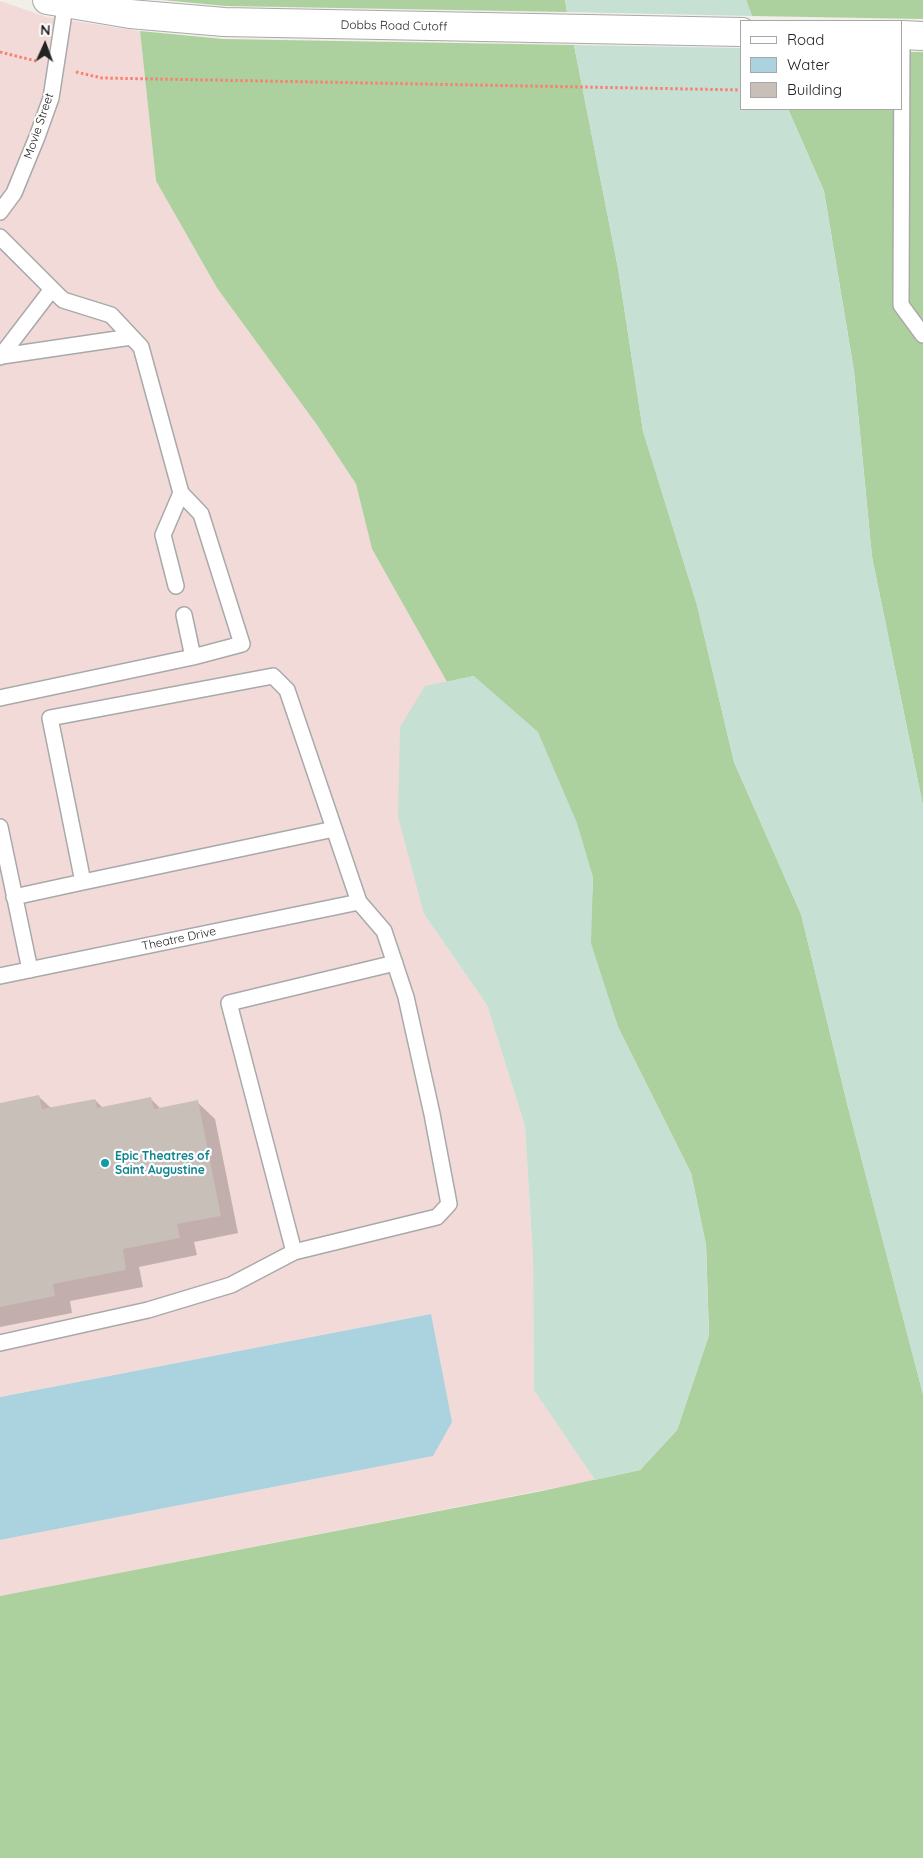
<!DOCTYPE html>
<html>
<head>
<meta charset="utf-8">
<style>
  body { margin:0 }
  #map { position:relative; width:923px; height:1858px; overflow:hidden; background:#f2efe9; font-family:Quicksand,sans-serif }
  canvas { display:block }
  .legend { position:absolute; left:740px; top:20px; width:162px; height:90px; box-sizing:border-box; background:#fff; border:1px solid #a7a7a7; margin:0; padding:6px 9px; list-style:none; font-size:15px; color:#222 }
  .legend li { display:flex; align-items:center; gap:10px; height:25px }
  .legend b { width:25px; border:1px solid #a7a7a7 }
  .north { position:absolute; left:20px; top:20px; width:50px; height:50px; -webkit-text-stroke:4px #fff; paint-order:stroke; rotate:2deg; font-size:14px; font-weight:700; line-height:20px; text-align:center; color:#222 }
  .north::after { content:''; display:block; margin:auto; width:18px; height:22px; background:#222; clip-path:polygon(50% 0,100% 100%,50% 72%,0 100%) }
</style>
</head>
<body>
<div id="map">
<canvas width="923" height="1858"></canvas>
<ul class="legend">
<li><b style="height:6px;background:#fff"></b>Road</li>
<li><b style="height:14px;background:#aad3df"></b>Water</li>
<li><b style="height:14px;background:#c7bfb8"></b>Building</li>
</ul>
<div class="north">N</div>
</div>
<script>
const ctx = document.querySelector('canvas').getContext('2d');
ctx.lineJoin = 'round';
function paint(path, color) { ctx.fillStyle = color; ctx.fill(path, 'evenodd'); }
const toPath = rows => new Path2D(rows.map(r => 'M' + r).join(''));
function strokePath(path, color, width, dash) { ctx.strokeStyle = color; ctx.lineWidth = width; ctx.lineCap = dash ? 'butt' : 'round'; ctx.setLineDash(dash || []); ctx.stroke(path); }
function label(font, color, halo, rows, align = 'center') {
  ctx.font = font + ' Quicksand,sans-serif'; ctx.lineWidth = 4.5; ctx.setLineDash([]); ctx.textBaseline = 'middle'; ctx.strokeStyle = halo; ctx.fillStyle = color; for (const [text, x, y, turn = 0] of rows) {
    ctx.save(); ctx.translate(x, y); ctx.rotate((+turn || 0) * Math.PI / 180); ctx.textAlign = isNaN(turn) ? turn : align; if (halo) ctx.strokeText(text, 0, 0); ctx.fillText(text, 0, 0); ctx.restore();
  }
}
const commercial = toPath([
  [0,1,47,17,140,31,156,181,217,288,317,425,356,484,372,549,447,682,425,687,424,914,487,1005,525,1126,533,1258,534,1389,595,1480,0,1596,0,1540,433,1456,431,1314,0,1397]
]);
const forest = toPath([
  [162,0,565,0,567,12,225,6],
  [746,0,923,0,923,19,752,16],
  [140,31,223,39,574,45,618,268,643,431,697,605,734,762,801,914,848,1107,923,1394,923,1858,0,1858,0,1596,537,1492,640,1470,677,1430,709,1335,706,1245,691,1173,618,1027,590,943,593,877,474,676,447,682,372,549,356,484,317,425,217,288,156,181],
  [902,52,923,52,923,806,872,557,854,371,824,191,788,109,902,109]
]);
const wetland = toPath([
  [565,0,746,0,752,16,567,12],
  [574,45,742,48,742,109,788,109,824,191,854,371,872,557,923,806,923,1394,848,1107,801,914,734,762,697,605,643,431,618,268],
  [474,676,538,732,577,823,593,877,591,943,618,1027,691,1173,706,1245,709,1335,677,1430,640,1470,595,1480,534,1390,533,1258,525,1126,487,1005,424,914,398,817,400,727,425,686]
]);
const water = toPath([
  [431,1314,452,1422,433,1456,0,1540,0,1397]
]);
const shadow = toPath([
  [39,1097,51,1108,95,1100,103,1108,151,1099,161,1109,197,1102,215,1119,238,1233,194,1242,197,1255,139,1267,143,1287,70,1301,72,1313,0,1327,0,1104]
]);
const building = toPath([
  [39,1095,42,1109,95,1099,97,1108,151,1097,154,1109,198,1100,221,1216,177,1224,180,1238,123,1249,126,1270,53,1284,55,1296,0,1307,0,1103]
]);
const path = toPath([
  [0,52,36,61],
  [76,72,102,78,742,90]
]);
const service = toPath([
  [902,35,901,305,923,335],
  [0,212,14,193,37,137,51,98,66,0],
  [0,237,63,300,111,315,141,347,181,493,201,514,242,644,193,657,0,698],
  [2,356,131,337],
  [0,357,52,289],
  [176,586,163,535,181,493],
  [184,615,193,657],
  [0,827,30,970],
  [14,897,83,882],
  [0,976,359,902],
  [294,1252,229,1003,395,963],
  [0,1343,148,1310,231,1285,294,1252,437,1217,449,1204,432,1114,406,997,384,931,359,902,287,690,273,676,50,718,83,882,334,829]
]);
const tertiary = toPath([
  [47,0,130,14,224,22,742,32],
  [902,35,923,36]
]);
const markers = [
  [105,1163,5,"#0f9aa8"]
];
const streetNames = [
  ["Dobbs Road Cutoff",394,26,1],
  ["Movie Street",39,126,-71],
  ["Theatre Drive",179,939,-12]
];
const cultureNames = [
  ["Epic Theatres of",115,1156],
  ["Saint Augustine",115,1170]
];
paint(commercial, '#f2dad9');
paint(forest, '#add19e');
paint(wetland, '#c6e0d4');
paint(water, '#aad3df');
paint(shadow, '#0003');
paint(building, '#c7bfb8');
strokePath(service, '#a9a9a9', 18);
strokePath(tertiary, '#a9a9a9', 30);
strokePath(path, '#fa8072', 3, [2.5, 2.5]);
strokePath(service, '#fff', 15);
strokePath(tertiary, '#fff', 28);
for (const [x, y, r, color] of markers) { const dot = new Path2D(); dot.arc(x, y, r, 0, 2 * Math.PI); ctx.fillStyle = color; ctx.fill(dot); strokePath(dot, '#fff', 2); }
label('12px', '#222', '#fff', streetNames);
label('bold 12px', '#0d838f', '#fff', cultureNames, 'left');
</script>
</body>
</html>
